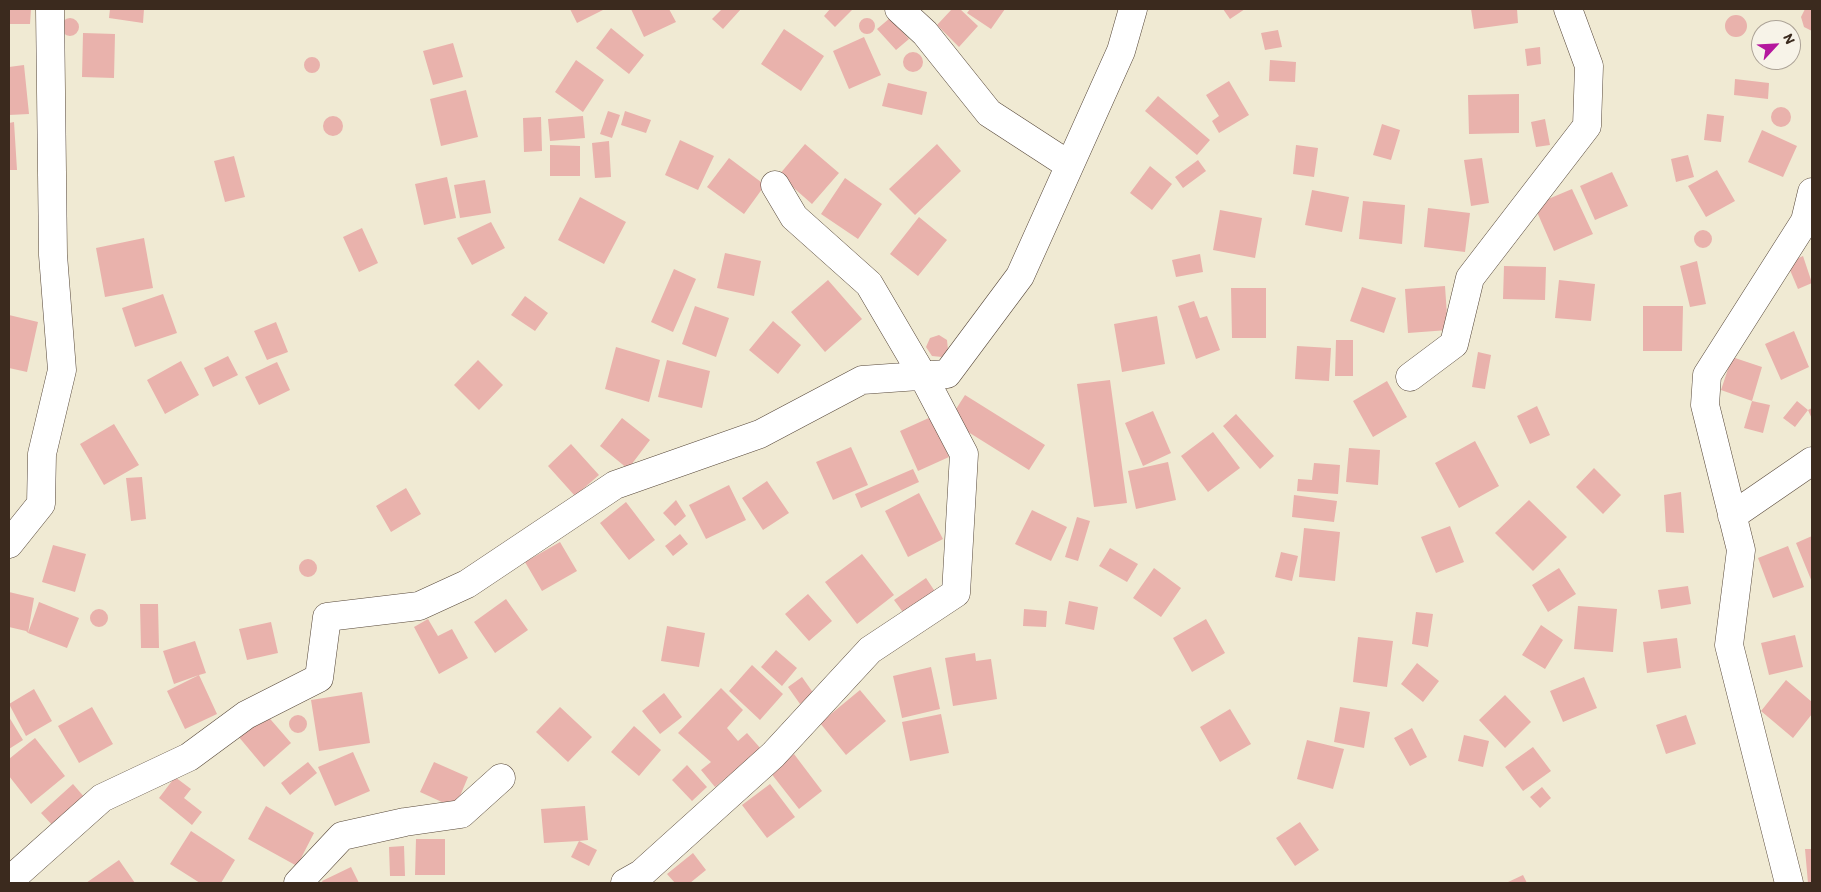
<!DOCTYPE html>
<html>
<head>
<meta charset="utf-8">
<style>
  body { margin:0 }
  #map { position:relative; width:1821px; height:892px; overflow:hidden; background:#f0ead3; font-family:Itim,sans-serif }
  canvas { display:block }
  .frame { position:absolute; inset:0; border:10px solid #3b2a1e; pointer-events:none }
  .north { position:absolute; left:1751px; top:20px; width:50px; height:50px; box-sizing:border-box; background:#f7f3e8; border:1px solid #aca397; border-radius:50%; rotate:65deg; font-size:14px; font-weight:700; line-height:20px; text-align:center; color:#3b2a1e }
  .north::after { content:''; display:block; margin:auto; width:18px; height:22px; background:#b5179e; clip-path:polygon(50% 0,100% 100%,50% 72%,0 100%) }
</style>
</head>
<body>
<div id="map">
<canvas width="1821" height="892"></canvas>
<div class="frame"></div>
<div class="north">N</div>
</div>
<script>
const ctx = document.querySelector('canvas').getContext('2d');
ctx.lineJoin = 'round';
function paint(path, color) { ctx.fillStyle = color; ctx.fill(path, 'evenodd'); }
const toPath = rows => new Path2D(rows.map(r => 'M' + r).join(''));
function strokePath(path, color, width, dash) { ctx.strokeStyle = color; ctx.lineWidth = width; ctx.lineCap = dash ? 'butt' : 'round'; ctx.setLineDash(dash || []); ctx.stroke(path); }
const building = toPath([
  [9,9,31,9,30,24,9,24],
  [110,9,144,9,143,23,109,18],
  [570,9,605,9,577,23],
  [631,9,669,9,676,22,644,37],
  [722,9,741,9,723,29,712,19],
  [830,9,853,9,835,27,824,16],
  [952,9,960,9,978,26,959,47,937,25],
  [970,9,1005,9,991,29,967,13],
  [1223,9,1245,9,1230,19],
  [1471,9,1517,9,1518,23,1474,29],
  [1805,9,1812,9,1812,31,1804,27,1801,17],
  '1725 26a11 11 0 1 1 22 0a11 11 0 1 1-22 0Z',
  '859 26a8 8 0 1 1 16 0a8 8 0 1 1-16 0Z',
  '61 27a9 9 0 1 1 18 0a9 9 0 1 1-18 0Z',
  [890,18,909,39,896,50,877,29],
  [611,28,644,55,629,74,596,48],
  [784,29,824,56,801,91,761,64],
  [1278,30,1282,47,1265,50,1261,33],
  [83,33,115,34,114,78,82,77],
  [864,37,881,75,849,89,833,51],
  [453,43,463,77,433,85,423,51],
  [1540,47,1541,64,1527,66,1525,49],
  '903 62a10 10 0 1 1 20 0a10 10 0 1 1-20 0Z',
  '304 65a8 8 0 1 1 16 0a8 8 0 1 1-16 0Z',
  [576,60,604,80,583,112,555,92],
  [1270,60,1296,62,1295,82,1269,81],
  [24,65,29,114,9,115,9,67],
  [1735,79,1769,83,1768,99,1734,95],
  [1229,81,1249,115,1219,133,1212,121,1219,116,1206,95],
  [888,83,927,92,922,115,882,106],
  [466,90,478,137,441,146,430,99],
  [1519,94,1519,133,1469,134,1468,95],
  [1158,96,1210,140,1197,155,1145,111],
  '1771 117a10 10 0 1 1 20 0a10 10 0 1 1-20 0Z',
  [608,111,620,115,612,138,600,134],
  [625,111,651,120,646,133,621,125],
  [1707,114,1724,116,1721,142,1704,140],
  [583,116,585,138,550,141,548,119],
  '323 126a10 10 0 1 1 20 0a10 10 0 1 1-20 0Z',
  [541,117,542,151,524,152,523,118],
  [1545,119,1550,145,1536,147,1531,122],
  [14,122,17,170,9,170,9,123],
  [1382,124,1400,130,1391,160,1373,155],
  [1762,130,1797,146,1783,177,1748,162],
  [680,140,714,156,698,190,665,175],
  [609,141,611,177,595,178,592,143],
  [805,144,839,173,812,204,779,175],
  [937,144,961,171,915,215,889,189],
  [550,145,580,146,580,176,550,176],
  [1296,145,1318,148,1314,177,1293,174],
  [1688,155,1694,177,1676,182,1671,159],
  [234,156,245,197,225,202,214,161],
  [729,158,765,185,744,214,707,187],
  [1482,158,1489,203,1471,206,1464,160],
  [1198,160,1206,171,1183,188,1175,177],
  [1150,166,1172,184,1152,210,1130,193],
  [1717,170,1735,201,1706,217,1688,186],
  [1612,172,1628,206,1595,220,1580,186],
  [447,177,456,218,424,225,415,184],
  [845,178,882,204,858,239,821,214],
  [485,180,491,213,460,218,454,185],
  [1572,189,1593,234,1554,251,1534,205],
  [1312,190,1349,197,1342,232,1305,225],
  [580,197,626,222,604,264,558,240],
  [1363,201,1405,205,1402,244,1359,239],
  [1428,208,1470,213,1465,252,1424,247],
  [1220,210,1262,218,1255,258,1213,250],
  [919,217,947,240,918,276,890,254],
  [491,222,505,248,472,265,457,238],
  [362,228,378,263,359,272,343,237],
  '1694 239a9 9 0 1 1 18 0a9 9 0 1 1-18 0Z',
  [144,238,153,288,105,297,96,248],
  [725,253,761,261,754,296,717,288],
  [1200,254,1203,272,1176,277,1172,260],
  [1803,256,1812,283,1798,289,1787,263],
  [1697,261,1706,304,1690,307,1680,266],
  [1504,266,1546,267,1545,300,1503,299],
  [674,269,696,279,673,332,651,322],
  [828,280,862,319,825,352,791,312],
  [1559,280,1595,284,1591,321,1555,318],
  [1445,286,1448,330,1408,333,1405,289],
  [1362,287,1396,298,1384,333,1350,321],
  [1231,288,1266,288,1266,338,1232,338],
  [163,294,177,333,135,347,122,308],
  [525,296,548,313,535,331,511,315],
  [1194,301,1200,318,1207,316,1220,350,1196,359,1178,306],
  [695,306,729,318,716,357,682,344],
  [1643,306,1683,306,1682,351,1643,351],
  [9,315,38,322,27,372,9,368],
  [1157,316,1165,364,1122,372,1114,324],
  [773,321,801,345,778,374,749,350],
  [276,322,288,352,267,360,254,331],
  [1794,331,1809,367,1781,380,1765,344],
  [939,335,947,340,948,350,942,357,932,356,926,347,930,338],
  [1336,340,1353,340,1353,376,1335,376],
  [1297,346,1331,348,1329,381,1295,379],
  [616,347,660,360,649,402,605,389],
  [1478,352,1491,355,1485,389,1472,387],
  [228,356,238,375,213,387,204,368],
  [1732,357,1762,367,1752,401,1721,390],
  [478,360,503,385,479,410,454,385],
  [667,360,710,371,702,408,658,397],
  [181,361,199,395,165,414,147,380],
  [277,362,290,390,259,405,245,377],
  [1110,380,1127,503,1094,507,1077,384],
  [1387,381,1407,417,1373,437,1353,401],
  [965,395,1045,445,1029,470,949,420],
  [1752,401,1770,405,1763,433,1744,428],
  [1797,401,1808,410,1812,408,1812,419,1808,410,1795,427,1783,418],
  [1537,406,1550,435,1530,444,1517,416],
  [1153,411,1171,453,1143,466,1125,423],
  [1236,414,1274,456,1260,469,1223,426],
  [931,417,949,457,918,471,900,431],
  [622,418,650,440,628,469,600,446],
  [114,424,139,465,104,485,80,444],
  [1213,432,1240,468,1208,492,1181,456],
  [1475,441,1499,486,1459,508,1435,463],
  [571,444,599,475,575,496,548,466],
  [851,447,868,485,833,500,816,462],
  [1349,448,1380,450,1378,485,1346,482],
  [1168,462,1176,500,1136,509,1128,471],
  [1314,463,1340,465,1338,494,1297,491,1298,479,1312,480],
  [1594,468,1621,495,1603,514,1576,487],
  [913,469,919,482,861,508,855,494],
  [142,477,146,519,131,521,126,478],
  [767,481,789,513,763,530,742,498],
  [729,485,746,520,706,539,689,505],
  [406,488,421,514,391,532,376,506],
  [1681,492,1684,533,1666,532,1664,495],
  [919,493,943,539,908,557,885,511],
  [1294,495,1337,501,1334,522,1292,517],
  [676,500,686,516,675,526,663,513],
  [1529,500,1567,537,1533,571,1495,533],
  [626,502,655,540,629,560,600,523],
  [1032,510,1067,527,1051,561,1015,544],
  [1077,517,1090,521,1078,561,1065,557],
  [1450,526,1464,562,1436,573,1421,537],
  [1304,528,1340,532,1335,581,1299,577],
  [680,534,688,544,673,556,665,546],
  [1812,536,1812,582,1796,543],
  [560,542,577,571,542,591,525,562],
  [53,545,86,554,75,592,42,582],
  [1788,546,1804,587,1773,598,1758,558],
  [1110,548,1138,564,1127,582,1099,566],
  [1281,552,1298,556,1292,581,1275,577],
  [862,554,894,595,857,624,825,582],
  '299 568a9 9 0 1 1 18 0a9 9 0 1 1-18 0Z',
  [1154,568,1181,588,1161,617,1133,598],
  [1559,568,1576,594,1548,612,1532,585],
  [926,578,936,593,905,615,894,600],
  [1688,586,1691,604,1661,609,1658,590],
  [9,592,34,598,28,633,39,602,79,618,67,648,28,633,26,631,9,627],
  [808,594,832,621,809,641,785,614],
  [506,599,528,630,495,653,474,622],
  [1069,601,1098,607,1094,630,1065,624],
  [140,604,158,604,159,648,141,648],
  [1578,606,1617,609,1613,652,1574,649],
  '90 618a9 9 0 1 1 18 0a9 9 0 1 1-18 0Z',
  [1024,609,1047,611,1046,627,1023,626],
  [1416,612,1433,614,1428,647,1412,644],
  [428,619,438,636,452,629,468,658,439,674,414,627],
  [1206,619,1225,653,1192,672,1173,638],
  [271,622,278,653,247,660,239,629],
  [1541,625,1563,640,1545,669,1522,655],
  [667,626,705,633,699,667,661,661],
  [1795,635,1803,667,1769,675,1761,643],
  [1358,637,1393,641,1387,687,1353,682],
  [1677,638,1681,668,1647,673,1643,642],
  [195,641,206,673,199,675,217,714,185,729,167,691,199,675,174,684,163,651],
  [776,650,797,668,782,686,761,667],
  [975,653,976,661,991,659,997,699,953,706,945,658],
  [1417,663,1439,681,1423,702,1401,684],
  [752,665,783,694,760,720,729,691],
  [931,667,940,709,902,718,893,676],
  [802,677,814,694,800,704,788,687],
  [1584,677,1597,708,1563,722,1550,691],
  [1786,680,1812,702,1812,714,1793,738,1761,711],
  [721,688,743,710,727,728,738,741,747,733,761,749,715,787,701,770,711,762,678,733],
  [34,689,52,721,26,736,9,704],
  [860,690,886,721,846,755,820,723],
  [362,692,370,743,319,751,311,700],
  [664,693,682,717,660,734,642,711],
  [1505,695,1531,722,1505,748,1479,720],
  [92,707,113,744,79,763,58,726],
  [560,707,592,737,568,762,536,732],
  [1340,707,1370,712,1364,748,1334,742],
  [1230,709,1251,744,1220,762,1200,727],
  [265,713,291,743,264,767,238,736],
  [941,714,949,753,910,761,902,722],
  [1686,715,1696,744,1666,754,1656,725],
  '289 724a9 9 0 1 1 18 0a9 9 0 1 1-18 0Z',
  [9,717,23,740,9,749],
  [634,726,661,750,639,776,611,752],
  [1412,728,1427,757,1410,766,1394,738],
  [1464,735,1489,741,1483,767,1458,761],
  [35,738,65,776,31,804,9,776,9,759],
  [1307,740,1344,749,1333,789,1297,779],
  [1533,747,1551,771,1523,791,1505,767],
  [353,752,370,791,335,806,318,767],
  [794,754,822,791,799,809,770,772],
  [308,762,317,773,290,795,281,783],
  [434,762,468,777,455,808,420,792],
  [687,765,707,787,692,801,672,780],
  [175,777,191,789,184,798,202,812,192,825,159,798],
  [73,784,85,798,54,827,41,813],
  [770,784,795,817,767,838,742,805],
  [1542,787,1551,798,1540,808,1530,797],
  [266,806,314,833,297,866,248,839],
  [585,806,588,840,579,841,597,850,589,866,571,857,579,841,544,843,541,809],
  [1300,822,1319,850,1295,866,1276,838],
  [191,831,235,860,221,883,200,883,170,864],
  [416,839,445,839,445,875,415,875],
  [404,846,405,876,390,876,389,847],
  [1805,849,1812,849,1812,883,1808,883],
  [693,853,706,870,690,883,675,883,667,874],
  [119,860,135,883,86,883],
  [351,867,359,883,323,883,322,881],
  [1523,875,1527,883,1506,883]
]);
const street = toPath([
  [899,9,925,33,989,113,1069,165],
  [1410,377,1454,344,1470,278,1587,126,1589,66,1568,9],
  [1732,516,1812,461],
  [9,544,41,504,42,454,62,370,53,255,50,9],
  [9,881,102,798,189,757,246,715,319,678,327,617,419,606,467,584,615,485,760,434,862,380,947,374,1020,276,1121,51,1133,9],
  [298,883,342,836,405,822,461,814,501,778],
  [625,883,641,874,773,755,870,650,956,593,964,454,923,376,869,284,794,217,775,185],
  [1789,883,1729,645,1741,550,1705,405,1707,375,1805,221,1812,192]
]);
paint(building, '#e9b2ac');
strokePath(street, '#564739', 29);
strokePath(street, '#fff', 28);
</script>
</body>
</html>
